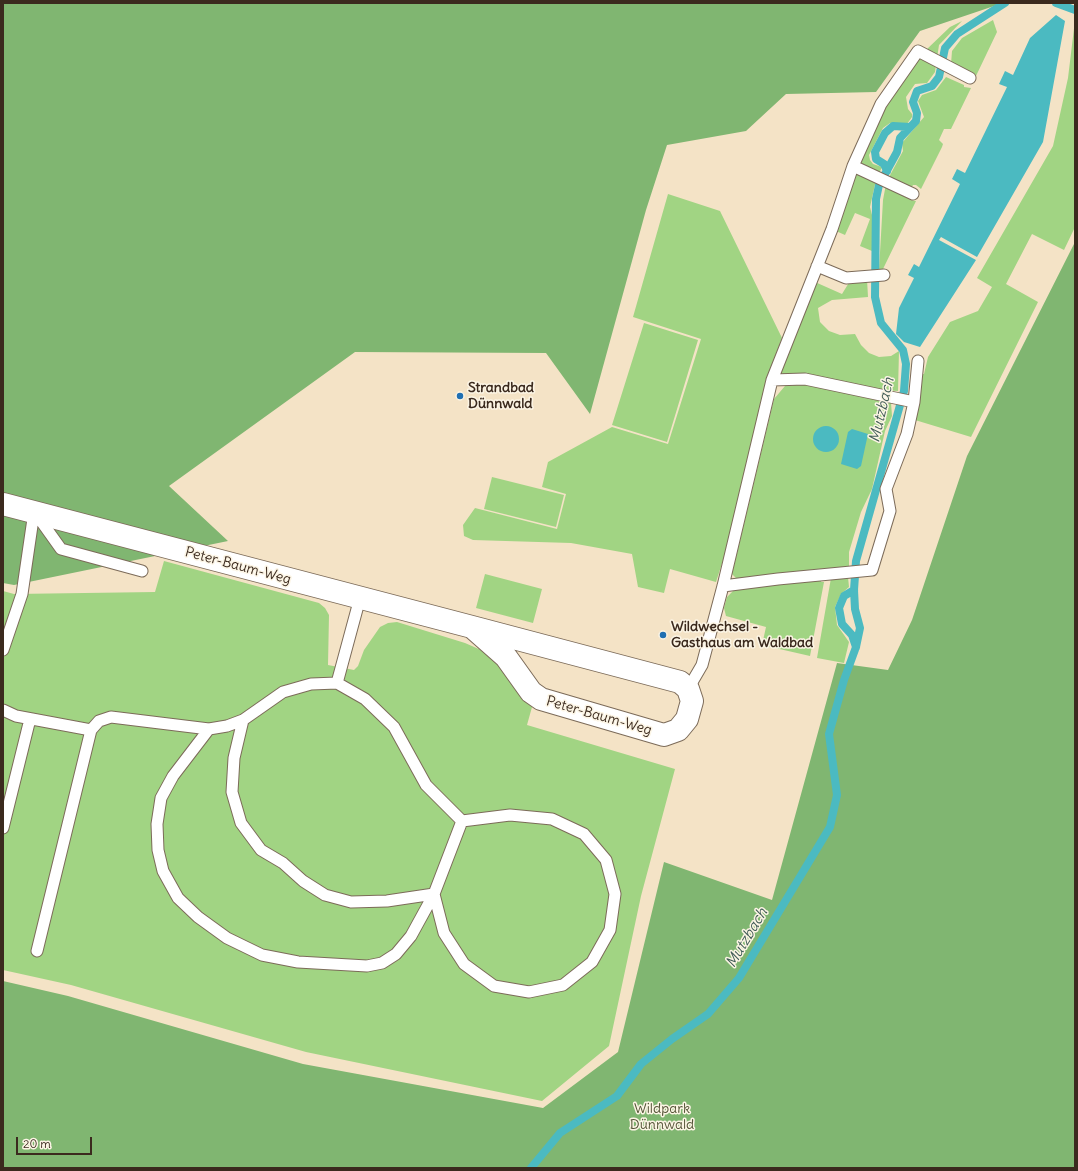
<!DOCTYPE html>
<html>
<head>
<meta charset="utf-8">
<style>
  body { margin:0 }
  #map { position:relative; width:1078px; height:1171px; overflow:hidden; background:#f4e3c6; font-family:Delius,sans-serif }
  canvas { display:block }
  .frame { position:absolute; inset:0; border:4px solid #3b2a1e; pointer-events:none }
  .scale { position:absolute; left:16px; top:1137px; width:76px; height:18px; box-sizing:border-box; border:2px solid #3b2a1e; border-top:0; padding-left:5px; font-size:12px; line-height:14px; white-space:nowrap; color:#3b2a1e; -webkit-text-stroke:3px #fcf5e5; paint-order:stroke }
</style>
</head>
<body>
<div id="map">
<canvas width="1078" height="1171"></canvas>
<div class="frame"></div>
<div class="scale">20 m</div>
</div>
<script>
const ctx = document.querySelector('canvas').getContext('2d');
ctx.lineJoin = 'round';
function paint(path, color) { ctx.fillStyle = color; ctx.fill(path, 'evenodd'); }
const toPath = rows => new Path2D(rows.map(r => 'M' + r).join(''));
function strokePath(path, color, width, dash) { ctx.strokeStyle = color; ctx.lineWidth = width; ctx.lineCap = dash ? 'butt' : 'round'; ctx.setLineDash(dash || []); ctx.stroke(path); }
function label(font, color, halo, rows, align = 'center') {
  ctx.font = font + ' Delius,sans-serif'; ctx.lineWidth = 3; ctx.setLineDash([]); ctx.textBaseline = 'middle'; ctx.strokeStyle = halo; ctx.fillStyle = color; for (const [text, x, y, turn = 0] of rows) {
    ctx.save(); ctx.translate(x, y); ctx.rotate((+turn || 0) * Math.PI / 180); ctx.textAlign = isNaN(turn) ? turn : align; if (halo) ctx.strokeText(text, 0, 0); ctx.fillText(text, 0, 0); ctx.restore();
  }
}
const green = toPath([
  [993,20,997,32,976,76,974,73,970,73,951,64,952,51,962,38],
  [1075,20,1075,227,1064,250,1032,234,1006,284,1038,302,971,437,915,420,920,374,924,374,928,357,950,322,978,311,992,287,977,278,1053,146,1068,78],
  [962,21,939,45,935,72,927,83,915,84,906,97,908,109,912,114,912,117,907,124,890,123,883,128,869,155,870,160,873,164,882,167,876,180,870,207,874,223,872,251,860,246,870,219,855,213,845,235,836,231,858,163,885,106,926,50,950,27],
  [946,77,964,85,964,87,971,88,951,129,944,129,939,140,943,144,942,147,921,189,916,185,913,185,910,190,888,179,903,151,902,143,924,117,918,101,922,95,936,90],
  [886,184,910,198,910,200,916,201,883,269,879,270,883,200],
  [668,194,720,211,782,338,766,380,732,532,716,582,670,569,664,593,638,587,632,554,571,543,473,540,464,536,463,525,475,508,557,529,566,494,542,487,548,462,612,427,668,444,701,339,633,317],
  [867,279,868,297,832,300,818,308,820,322,829,331,840,335,855,334,861,345,869,353,879,357,891,356,899,351,898,391,880,390,784,375,780,371,815,282,842,294,850,281],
  [644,323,698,340,667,442,612,425],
  [805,384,891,403,892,416,885,431,872,489,861,512,849,552,849,568,817,569,737,579,732,574,774,399,785,386],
  [492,477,564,495,556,527,484,509],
  [164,561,319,603,325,608,329,615,328,665,354,670,358,666,364,650,380,627,388,623,397,622,465,643,481,650,501,663,532,707,527,725,675,769,641,896,609,1046,542,1101,306,1052,71,985,3,970,3,591,14,594,155,592],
  [485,574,542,589,533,623,476,608],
  [848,577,849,587,841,594,835,607,837,625,849,642,844,663,817,658,831,578],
  [822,578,821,582,824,582,810,656,762,645,766,627,726,616,724,608,727,597,733,591,743,588]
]);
const forest = toPath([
  [3,3,1003,3,920,31,876,92,786,94,746,131,667,145,646,210,590,414,546,353,355,352,169,486,228,541,14,585,3,583],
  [1075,242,1075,1168,3,1168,3,981,68,996,303,1064,543,1108,618,1052,664,862,772,900,837,663,888,670,912,620,967,456]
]);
const water = toPath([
  [1056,15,1065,21,1043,142,977,257,941,237,939,240,976,260,920,347,904,342,896,334,899,308,914,278,908,275,914,264,919,267,960,184,952,179,957,169,965,173,1007,87,999,84,1005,71,1013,75,1030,38],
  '813 439a13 13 0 1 1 26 0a13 13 0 1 1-26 0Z',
  [852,429,868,434,861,466,857,469,841,464,848,432]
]);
const stream = toPath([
  [1056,3,1075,10],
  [887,171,884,164,876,159,875,152,885,133,893,126,910,127],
  [854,590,844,596,839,608,842,624,852,635,856,647],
  [531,1168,560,1133,617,1096,641,1064,672,1039,708,1014,739,978,830,827,837,795,829,734,844,680,856,647,860,628,855,609,854,590,856,561,904,391,906,364,903,350,881,323,875,297,876,199,879,185,897,152,900,138,916,121,917,113,913,102,917,91,932,86,939,77,945,48,957,34,1005,3]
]);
const lane = toPath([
  [853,166,913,194],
  [817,266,846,278,884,275],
  [772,380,805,379,914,402],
  [36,514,61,549,142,571],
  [723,586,778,579,872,570,890,511,886,489,907,434,914,402,918,361],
  [360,598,337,683,311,684,283,692,243,720,227,726,209,729,173,776,161,798,157,824,158,850,163,871,178,898,198,917,227,938,262,955,298,962,367,966,382,963,396,954,411,936,434,894,462,821],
  [3,650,22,594,34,512],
  [337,683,365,699,394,727,426,785,462,821],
  [688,689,702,665,723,586,772,380,832,229,853,166,881,104,918,51,970,78],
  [3,710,16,716,91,730],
  [243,720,234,758,232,792,241,823,261,850,283,863,303,881,325,895,351,902,387,901,434,894,444,933,464,964,494,986,529,992,563,985,592,962,610,930,615,894,606,860,584,834,552,819,510,815,462,821],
  [3,828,30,719],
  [37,951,91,730,99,721,111,717,209,729]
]);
const street = toPath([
  [3,504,472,627],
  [472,627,680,682,688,689,692,701,687,719,678,730,664,735,541,699,531,692,506,657,472,627]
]);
const markers = [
  [460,396,4,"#1f6fb2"],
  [663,635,4,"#1f6fb2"]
];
const poiNames = [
  ["Strandbad",468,388],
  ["Dünnwald",468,404],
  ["Wildwechsel -",671,627],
  ["Gasthaus am Waldbad",671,643]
];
const streetNames = [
  ["Peter-Baum-Weg",238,566,15],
  ["Peter-Baum-Weg",599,716,16]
];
const parkNames = [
  ["Wildpark",662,1109],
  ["Dünnwald",662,1125]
];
const waterNames = [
  ["Mutzbach",882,410,-77],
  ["Mutzbach",747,938,-59]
];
paint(green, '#a1d483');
paint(forest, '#80b671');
paint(water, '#4bbac1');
strokePath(stream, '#4bbac1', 8);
strokePath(lane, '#7c6b59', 13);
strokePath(street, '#7c6b59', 24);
strokePath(lane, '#fff', 11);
strokePath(street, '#fff', 22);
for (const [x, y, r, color] of markers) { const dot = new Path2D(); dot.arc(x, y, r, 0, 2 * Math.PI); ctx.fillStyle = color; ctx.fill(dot); strokePath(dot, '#fcf5e5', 1.5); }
label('bold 14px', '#3b2a1e', '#fcf5e5', poiNames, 'left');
label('14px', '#3b2a1e', '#fcf5e5', streetNames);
label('14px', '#545437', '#fcf5e5', parkNames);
label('italic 15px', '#415c57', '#fcf5e5', waterNames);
</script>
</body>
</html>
